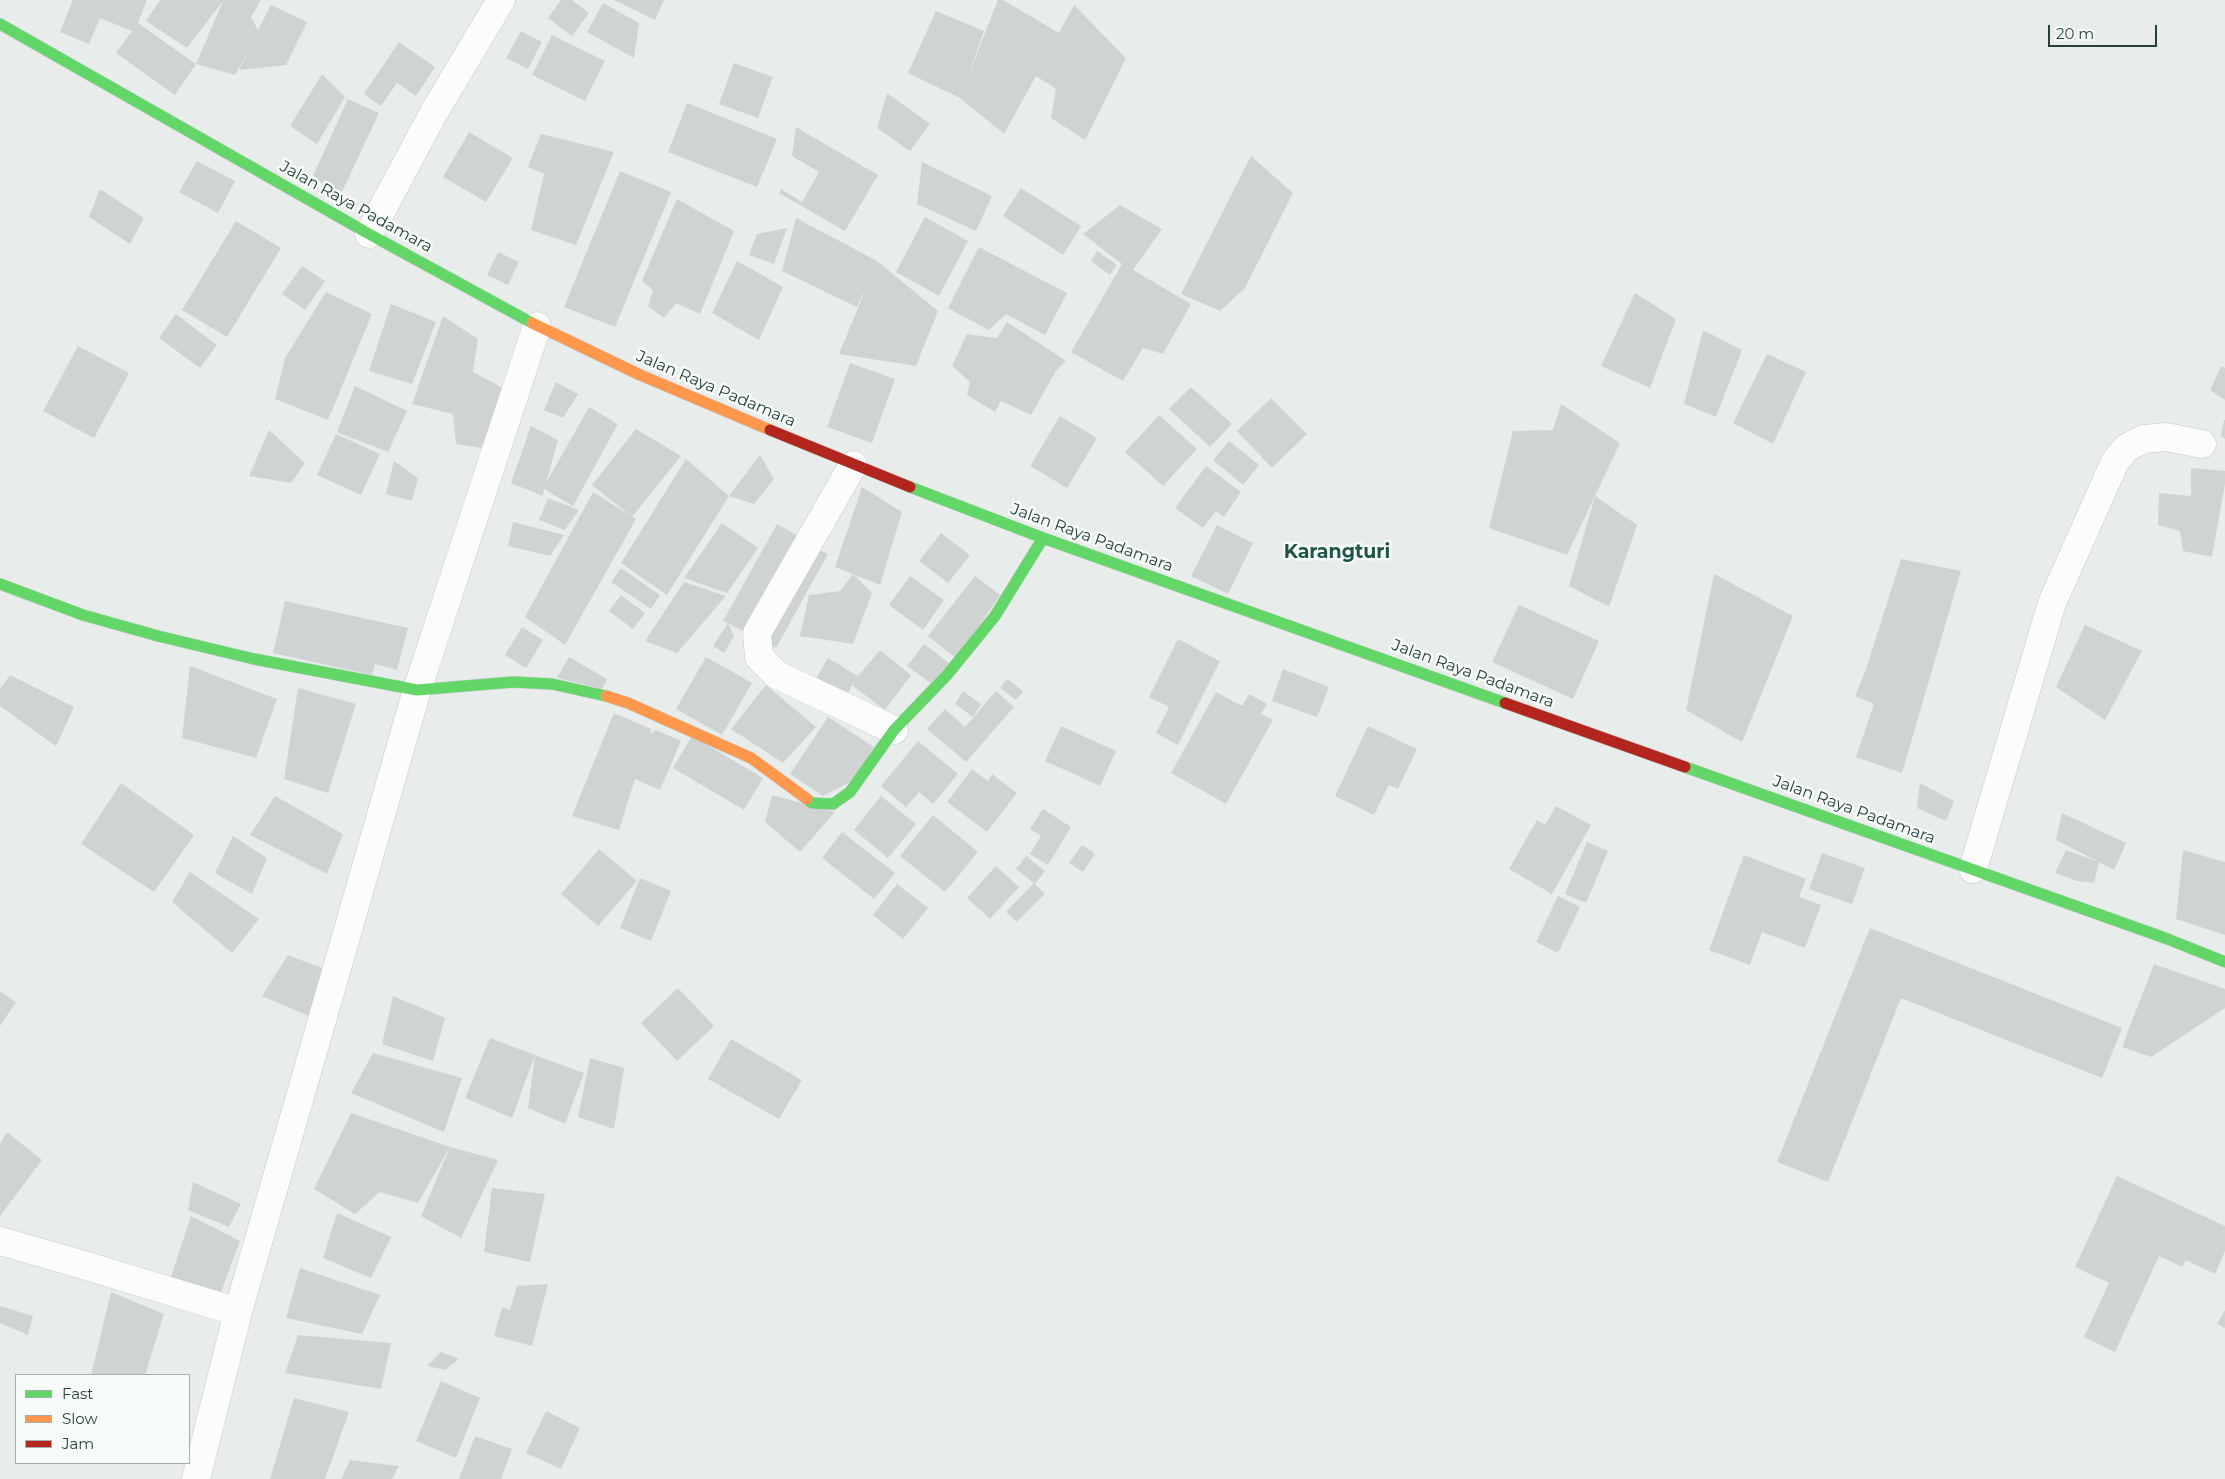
<!DOCTYPE html>
<html>
<head>
<meta charset="utf-8">
<style>
  body { margin:0 }
  #map { position:relative; width:2225px; height:1479px; overflow:hidden; background:#e8edeb; font-family:Montserrat,sans-serif }
  canvas { display:block }
  .legend { position:absolute; left:15px; top:1374px; width:175px; height:90px; box-sizing:border-box; background:#f7fbf9; border:1px solid #a3b1ad; margin:0; padding:6px 9px; list-style:none; font-size:15px; color:#24423a }
  .legend li { display:flex; align-items:center; gap:10px; height:25px }
  .legend b { width:25px; border:1px solid #a3b1ad }
  .scale { position:absolute; left:2048px; top:25px; width:109px; height:22px; box-sizing:border-box; border:2px solid #24423a; border-top:0; padding-left:6px; font-size:15px; line-height:18px; white-space:nowrap; color:#24423a; -webkit-text-stroke:4px #f7fbf9; paint-order:stroke }
</style>
</head>
<body>
<div id="map">
<canvas width="2225" height="1479"></canvas>
<ul class="legend">
<li><b style="height:6px;background:#63d668"></b>Fast</li>
<li><b style="height:6px;background:#ff974d"></b>Slow</li>
<li><b style="height:6px;background:#b3261e"></b>Jam</li>
</ul>
<div class="scale">20 m</div>
</div>
<script>
const ctx = document.querySelector('canvas').getContext('2d');
ctx.lineJoin = 'round';
function paint(path, color) { ctx.fillStyle = color; ctx.fill(path, 'evenodd'); }
const toPath = rows => new Path2D(rows.map(r => 'M' + r).join(''));
function strokePath(path, color, width, dash) { ctx.strokeStyle = color; ctx.lineWidth = width; ctx.lineCap = dash ? 'butt' : 'round'; ctx.setLineDash(dash || []); ctx.stroke(path); }
function label(font, color, halo, rows, align = 'center') {
  ctx.font = font + ' Montserrat,sans-serif'; ctx.lineWidth = 5; ctx.setLineDash([]); ctx.textBaseline = 'middle'; ctx.strokeStyle = halo; ctx.fillStyle = color; for (const [text, x, y, turn = 0] of rows) {
    ctx.save(); ctx.translate(x, y); ctx.rotate((+turn || 0) * Math.PI / 180); ctx.textAlign = isNaN(turn) ? turn : align; if (halo) ctx.strokeText(text, 0, 0); ctx.fillText(text, 0, 0); ctx.restore();
  }
}
const building = toPath([
  [73,0,147,0,138,23,196,64,175,95,116,53,132,31,100,18,89,44,60,32],
  [160,0,261,0,251,17,258,30,271,5,307,22,286,65,239,70,249,49,235,75,196,64,223,1,187,48,146,21],
  [561,0,572,0,589,13,572,36,548,18],
  [614,0,664,0,655,20],
  [998,0,1003,0,1059,33,1074,5,1126,58,1085,140,1051,118,1056,89,1036,76,1004,134,960,98,908,73,936,11,984,31,967,79],
  [603,3,639,23,634,58,587,32],
  [521,31,542,42,528,69,506,58],
  [552,35,605,61,585,101,532,75],
  [399,42,435,67,416,96,397,83,381,106,364,94],
  [734,63,773,77,758,118,719,104],
  [322,74,345,97,317,144,290,126],
  [887,93,930,124,910,151,877,128],
  [348,99,379,113,342,192,312,178],
  [687,103,777,139,757,187,668,152],
  [796,127,878,175,845,231,779,193,781,189,802,202,819,172,792,156],
  [469,132,513,158,486,202,443,177],
  [541,134,614,152,576,245,531,230,544,174,528,167],
  [1251,156,1293,193,1245,288,1220,311,1181,294],
  [197,161,235,181,218,213,179,192],
  [922,162,992,196,976,231,917,204],
  [620,171,671,192,615,327,564,307],
  [1021,188,1081,226,1063,255,1003,216],
  [100,189,144,218,130,244,89,217],
  [677,199,734,231,700,314,676,303,664,318,648,306,653,290,642,281],
  [1120,205,1162,229,1133,270,1191,304,1163,354,1143,348,1123,381,1071,352,1122,264,1083,234],
  [925,217,968,241,939,296,896,272],
  [796,218,877,261,938,311,916,366,839,354,867,286,857,307,782,271],
  [236,221,281,248,227,337,182,310],
  [787,228,774,264,749,255,757,234],
  [979,247,1067,293,1045,335,1006,314,989,330,948,308],
  [1097,251,1117,265,1110,275,1091,261],
  [498,252,519,262,508,285,487,275],
  [737,261,783,287,759,340,712,313],
  [302,266,325,281,305,310,282,294],
  [326,292,372,314,328,420,275,399,285,358],
  [1635,293,1676,319,1650,388,1601,366],
  [391,304,436,322,412,384,369,371],
  [176,314,217,345,200,368,159,338],
  [443,316,478,339,473,372,505,389,481,448,456,444,453,414,412,404],
  [1007,322,1066,361,1056,371,1031,415,1001,401,995,412,967,395,970,382,952,366,967,334,997,338],
  [1703,330,1742,350,1716,417,1684,404],
  [78,346,129,373,94,438,43,411],
  [1767,354,1806,372,1773,444,1733,423],
  [850,363,895,379,872,443,827,427],
  [2221,366,2225,368,2225,400,2210,390],
  [556,382,578,394,563,418,544,410],
  [355,386,407,411,388,452,337,432],
  [1191,387,1232,424,1210,447,1169,409],
  [1271,398,1307,434,1272,468,1237,431],
  [1561,404,1620,443,1567,555,1489,528,1513,431,1553,430],
  [589,407,618,424,573,506,544,489,543,496,511,483,531,426,558,440,546,483],
  [1159,415,1197,449,1163,486,1125,452],
  [1060,416,1097,438,1067,488,1030,466],
  [2224,420,2225,420,2225,439,2221,436],
  [636,429,681,456,632,517,636,519,565,645,525,617,593,492,631,516,592,485],
  [269,430,305,463,291,483,249,476],
  [336,434,380,454,361,495,317,475],
  [1229,441,1259,465,1243,485,1213,460],
  [760,455,774,479,754,504,729,496,667,595,621,563,686,459,729,496],
  [394,461,418,478,412,501,386,494],
  [1206,466,1241,492,1224,517,1216,511,1203,528,1175,508],
  [2191,468,2225,471,2225,484,2212,557,2183,551,2180,531,2158,525,2159,493,2191,496],
  [862,487,902,512,880,585,835,567],
  [1595,496,1637,525,1609,607,1569,586],
  [548,498,579,510,565,530,539,520],
  [513,522,564,535,550,556,508,546],
  [722,523,758,548,727,593,684,578],
  [777,524,800,537,746,633,728,623,734,636,724,653,713,646,728,623,723,621],
  [1217,525,1253,543,1228,594,1191,576],
  [941,533,970,555,948,583,919,561],
  [814,547,828,554,776,648,762,640],
  [1901,559,1961,571,1902,773,1856,757,1874,704,1855,696,1866,669],
  [621,568,660,595,651,609,611,582],
  [853,574,872,593,853,644,800,636,809,595,840,591],
  [1714,574,1793,616,1742,742,1686,710],
  [910,576,944,600,923,630,889,605],
  [975,576,1000,595,957,659,928,636],
  [684,582,726,596,677,653,645,641],
  [621,595,645,613,633,629,609,611],
  [285,601,408,628,397,670,375,664,372,675,273,653],
  [1519,605,1599,641,1573,699,1492,662],
  [2085,625,2142,651,2105,720,2056,687],
  [522,627,543,640,526,668,505,655],
  [1178,639,1220,661,1178,745,1156,733,1169,707,1149,697],
  [924,644,949,663,932,684,907,666],
  [880,650,911,675,885,710,853,686,855,680,846,697,816,679,828,658,858,676],
  [569,657,607,679,602,689,557,678],
  [706,657,752,683,722,735,676,709],
  [190,666,277,699,256,758,182,738],
  [1283,669,1329,687,1317,717,1272,701],
  [10,675,74,707,56,746,0,706,0,689],
  [1007,679,1023,691,1016,700,1000,688],
  [766,685,816,727,783,763,731,729],
  [298,688,356,704,328,793,284,779],
  [963,691,981,704,973,717,955,704],
  [996,691,1014,707,966,762,927,729,945,709,965,727],
  [1216,692,1242,706,1249,694,1267,704,1261,714,1273,720,1226,804,1171,773],
  [614,713,651,729,650,734,656,730,681,741,660,790,635,779,619,830,572,816],
  [828,717,874,747,852,781,823,796,790,774],
  [1061,726,1116,751,1100,786,1045,761],
  [1368,726,1417,749,1398,789,1389,785,1374,815,1335,796],
  [692,736,763,778,744,810,673,768],
  [918,741,958,774,933,804,919,792,906,807,881,786],
  [972,769,988,781,992,774,1017,793,987,832,947,802],
  [121,783,194,835,154,892,81,844],
  [1920,783,1954,801,1946,821,1917,808],
  [772,795,835,812,800,852,765,822],
  [275,796,343,834,327,874,250,835],
  [881,796,916,824,888,858,854,830],
  [1556,806,1591,825,1552,894,1509,869,1537,820,1545,825],
  [1043,809,1071,827,1048,865,1030,854,1041,836,1030,829],
  [2062,813,2126,843,2114,870,2099,862,2094,883,2077,881,2055,873,2066,850,2099,862,2056,840],
  [933,815,978,852,945,892,900,856],
  [842,832,895,873,874,899,822,858],
  [233,836,267,858,252,894,215,873],
  [1587,842,1608,851,1586,903,1565,894],
  [1082,845,1095,854,1083,872,1069,863],
  [599,849,637,881,598,926,561,894],
  [2183,850,2225,862,2225,935,2176,919],
  [1822,853,1865,868,1852,904,1809,889],
  [1744,855,1806,879,1799,897,1821,905,1805,948,1762,932,1750,965,1709,950],
  [1026,856,1045,871,1035,884,1016,869],
  [996,866,1019,887,990,919,967,898],
  [190,872,259,919,232,953,172,902],
  [640,878,671,891,651,941,620,928],
  [1034,883,1045,894,1017,922,1006,912],
  [897,884,928,908,903,939,873,915],
  [1558,896,1580,907,1558,953,1536,942],
  [1870,928,2122,1028,2102,1078,1901,998,1828,1182,1777,1162],
  [288,955,327,970,309,1016,262,996],
  [2154,964,2225,989,2225,1008,2151,1057,2122,1047],
  [678,988,714,1026,677,1061,641,1023],
  [0,991,16,1002,0,1026],
  [393,996,445,1018,433,1061,382,1044],
  [490,1038,535,1055,512,1118,465,1098],
  [731,1039,802,1080,779,1119,708,1079],
  [373,1053,462,1078,444,1132,351,1093],
  [535,1055,584,1073,565,1124,528,1108],
  [590,1058,624,1068,614,1129,578,1117],
  [351,1113,450,1147,418,1203,380,1192,355,1214,314,1189],
  [7,1132,42,1160,0,1216,0,1144],
  [450,1147,498,1160,461,1238,421,1216],
  [2117,1176,2225,1226,2225,1251,2215,1274,2186,1260,2182,1267,2159,1256,2115,1352,2084,1337,2109,1283,2075,1267],
  [193,1182,241,1204,229,1227,188,1210],
  [492,1188,545,1194,530,1262,484,1252],
  [337,1213,391,1237,371,1278,323,1258],
  [191,1216,240,1241,220,1295,171,1277],
  [300,1268,380,1295,362,1334,286,1318],
  [548,1284,532,1346,494,1336,502,1307,510,1310,517,1286],
  [111,1292,164,1314,145,1375,91,1375],
  [0,1306,33,1316,28,1335,0,1323],
  [2225,1310,2225,1328,2217,1324],
  [298,1335,391,1343,381,1389,285,1373],
  [441,1352,459,1359,445,1370,427,1366],
  [441,1381,480,1398,456,1458,416,1441],
  [294,1398,349,1412,325,1479,270,1479],
  [546,1411,580,1428,561,1469,526,1453],
  [475,1436,512,1449,501,1479,459,1479],
  [350,1460,399,1466,392,1479,341,1479]
]);
const street = toPath([
  [369,234,433,114,501,0],
  [853,465,757,633,759,657,777,675,894,730],
  [1973,869,2052,603,2115,462,2126,448,2144,439,2166,437,2202,444],
  [0,1241,77,1263,238,1312],
  [196,1479,238,1312,417,690,537,326]
]);
const fast = toPath([
  [0,24,369,234,532,323],
  [910,487,1043,538,1505,703],
  [0,584,83,615,158,636,254,659,417,690,513,682,552,684,606,696],
  [1685,767,2165,938,2225,962],
  [807,799,812,803,833,804,850,792,894,730,947,675,995,616,1043,538]
]);
const slow = toPath([
  [532,323,638,374,770,430],
  [606,696,628,703,751,758,807,799]
]);
const jam = toPath([
  [770,430,910,487],
  [1505,703,1685,767]
]);
const streetNames = [
  ["Jalan Raya Padamara",356,207,29],
  ["Jalan Raya Padamara",716,389,23],
  ["Jalan Raya Padamara",1092,538,20],
  ["Jalan Raya Padamara",1473,674,20],
  ["Jalan Raya Padamara",1854,810,20]
];
const quarterNames = [
  ["Karangturi",1337,552]
];
paint(building, '#cfd4d2');
strokePath(street, '#c5cac8', 29);
strokePath(fast, '#c3cbc8', 12);
strokePath(slow, '#c3cbc8', 12);
strokePath(jam, '#c3cbc8', 12);
strokePath(street, '#fcfcfc', 28);
strokePath(fast, '#63d668', 11);
strokePath(slow, '#ff974d', 11);
strokePath(jam, '#b3261e', 11);
label('16px', '#24423a', '#f7fbf9', streetNames);
label('bold 19px', '#1f5548', '#f7fbf9', quarterNames);
</script>
</body>
</html>
